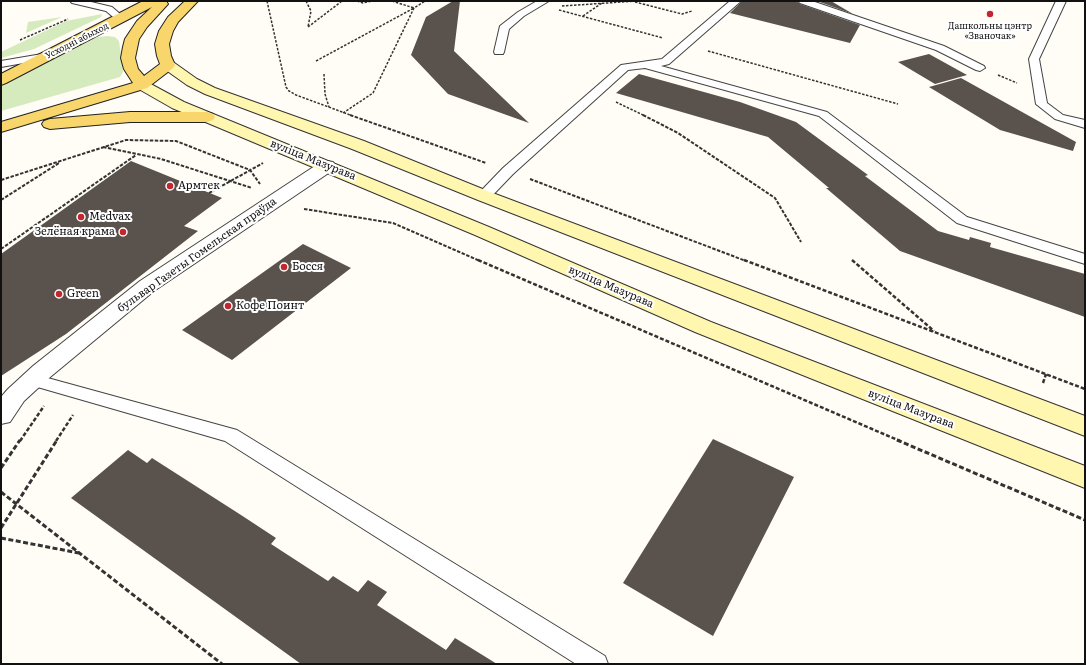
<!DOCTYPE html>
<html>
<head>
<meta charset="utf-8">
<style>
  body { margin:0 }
  #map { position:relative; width:1086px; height:665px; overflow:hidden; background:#fffdf5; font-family:Literata,serif }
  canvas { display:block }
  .frame { position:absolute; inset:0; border:2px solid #111; pointer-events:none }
</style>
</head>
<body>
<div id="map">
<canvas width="1086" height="665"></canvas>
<div class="frame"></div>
</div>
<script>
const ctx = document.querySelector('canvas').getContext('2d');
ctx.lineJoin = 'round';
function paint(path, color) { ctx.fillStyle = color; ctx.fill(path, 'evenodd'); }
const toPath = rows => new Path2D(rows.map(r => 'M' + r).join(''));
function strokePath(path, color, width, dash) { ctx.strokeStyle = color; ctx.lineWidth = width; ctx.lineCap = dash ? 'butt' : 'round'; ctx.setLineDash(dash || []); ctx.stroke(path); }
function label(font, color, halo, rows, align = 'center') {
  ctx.font = font + ' Literata,serif'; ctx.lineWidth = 4; ctx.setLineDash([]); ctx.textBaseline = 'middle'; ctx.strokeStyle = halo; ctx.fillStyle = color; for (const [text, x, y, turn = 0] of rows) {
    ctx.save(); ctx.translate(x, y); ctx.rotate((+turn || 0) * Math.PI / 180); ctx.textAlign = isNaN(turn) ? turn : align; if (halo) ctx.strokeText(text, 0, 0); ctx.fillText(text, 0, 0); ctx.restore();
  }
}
const green = toPath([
  [102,14,101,17,34,49,1,58,1,52,66,21],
  [62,17,26,33,28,22],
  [107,36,115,37,119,41,123,72,120,77,1,111,1,86,76,44,91,38]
]);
const building = toPath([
  [453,1,460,1,454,51,529,123,448,94,411,55,426,17],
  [742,1,796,1,800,4,860,25,850,43,730,13],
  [817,1,831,1,853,14],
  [929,54,967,75,935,84,898,62],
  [639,74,740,102,796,122,868,175,865,176,938,231,969,240,970,237,991,243,990,247,1085,274,1085,317,900,251,826,188,829,188,768,137,616,93],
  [961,78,1076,142,1073,151,1000,130,929,87],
  [131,161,222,198,184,226,198,231,66,334,1,376,1,254],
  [303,244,351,268,232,360,182,330],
  [713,439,794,477,713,636,623,583],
  [128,450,147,463,152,458,241,515,276,538,271,544,328,581,333,576,358,592,368,580,387,592,377,605,446,650,455,638,497,664,301,664,71,498]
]);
const pathFar3 = toPath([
  [267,1,286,87,289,91,296,95,353,116],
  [306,1,311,11,308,27],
  [357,1,363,3,372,1],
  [679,1,697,1],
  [635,2,682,14,692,11],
  [562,6,637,1],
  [559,10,663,38],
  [583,16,602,3],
  [308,27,342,1],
  [20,40,68,19],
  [708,51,898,104],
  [316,61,414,8,392,1],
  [324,74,325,94,329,107],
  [998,75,1017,83],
  [616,102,645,116],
  [343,113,373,93,414,8,425,1]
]);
const pathFar2 = toPath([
  [350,115,486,163],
  [643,115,678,133,775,198,801,242],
  [103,147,161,159,252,188],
  [530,179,746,261],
  [1,180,126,140,176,141,250,170,260,184],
  [209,193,263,163],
  [1,200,59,163],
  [304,209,393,223,480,261],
  [1,249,136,155]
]);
const pathFar1 = toPath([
  [478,260,900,441],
  [744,260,1085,389],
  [852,260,934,331],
  [1043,383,1046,374],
  [20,441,44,406],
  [56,441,73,415]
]);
const path = toPath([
  [897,440,1085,520],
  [1,468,20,440],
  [1,492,222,664],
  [1,528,57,440],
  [1,538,79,553]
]);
const service = toPath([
  [70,1,87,1,112,7,126,19,121,22,118,21,106,11,72,3,70,1],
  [537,1,549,1,524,16,509,29,504,52,503,54,495,54,494,52,500,26,518,12,537,1],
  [730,1,741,1,669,64,661,66,827,112,967,217,1085,254,1085,264,957,223,819,116,645,68,628,70,513,174,489,199,479,199,477,196,479,193,503,168,621,65,662,59,730,1],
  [798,1,812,1,944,46,984,66,985,68,980,71,976,70,936,50,800,3,798,1],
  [1056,1,1066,1,1039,59,1047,103,1063,115,1085,120,1085,128,1055,119,1036,104,1029,59,1056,1],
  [48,53,53,56,52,58,1,67,1,61,48,53],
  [33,374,237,430,605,656,608,664,576,664,225,441,27,384,25,380,27,376,33,374]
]);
const minor = toPath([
  [327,161,333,162,336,166,333,170,154,291,49,378,24,401,10,422,1,424,1,397,8,389,33,366,140,281,321,162,327,161]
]);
const secondary = toPath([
  [168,61,173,62,197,79,215,88,364,141,490,192,1085,416,1085,436,478,200,352,149,205,94,187,85,163,68,161,65,163,62,168,61],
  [142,80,147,82,184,102,489,227,711,322,1085,466,1085,488,695,332,475,235,172,108,137,88,134,85,137,82,142,80]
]);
const primary = toPath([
  [143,1,166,1,168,4,147,27,139,39,135,58,138,69,144,76,160,64,157,56,155,44,159,31,168,17,185,1,198,1,178,22,173,31,169,44,171,56,175,65,173,68,147,88,1,132,1,122,133,83,124,69,121,58,123,47,125,39,137,21,152,7,6,83,1,85,1,74,143,1],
  [130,112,207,112,213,114,215,117,213,120,207,122,130,122,50,129,44,127,42,124,44,121,50,119,130,112]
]);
const markers = [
  [990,14,4,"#c4262e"],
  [170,186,4,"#c4262e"],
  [81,217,4,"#c4262e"],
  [123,232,4,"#c4262e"],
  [284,267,4,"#c4262e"],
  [59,294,4,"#c4262e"],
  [228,306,4,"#c4262e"]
];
const farPoinames = [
  ["Дашкольны цэнтр",990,26],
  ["«Званочак»",990,36]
];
const farStreetnames = [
  ["Усходні абыход",77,41,-27]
];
const streetNames = [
  ["вуліца Мазурава",313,160,22],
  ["бульвар Газеты Гомельская праўда",197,255,-35],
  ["вуліца Мазурава",611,287,23],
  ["вуліца Мазурава",911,409,21]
];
const poiNames = [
  ["Армтек",178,186],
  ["Medvax",89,217],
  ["Зелёная крама",115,232,"right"],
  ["Босся",292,267],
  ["Green",67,294],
  ["Кофе Поинт",236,306]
];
paint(green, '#d5ebbd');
paint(building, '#5a524d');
strokePath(service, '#444', 2);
strokePath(minor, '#444', 2);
strokePath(secondary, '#333', 2);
strokePath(primary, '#222', 2);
strokePath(pathFar3, '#333', 1.5, [2.5, 1.5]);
strokePath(pathFar2, '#333', 2, [3.5, 1.5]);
strokePath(pathFar1, '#333', 2.5, [4, 2]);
strokePath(path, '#333', 3, [5, 2.5]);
paint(service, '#fff');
paint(minor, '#fff');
paint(secondary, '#fff6b0');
paint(primary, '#f9d66b');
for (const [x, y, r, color] of markers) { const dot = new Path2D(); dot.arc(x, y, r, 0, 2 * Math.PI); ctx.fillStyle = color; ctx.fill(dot); strokePath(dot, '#fff', 1.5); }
label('9px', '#111', '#fff', farPoinames);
label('9px', '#111', '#fff', farStreetnames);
label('11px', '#111', '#fff', streetNames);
label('11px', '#111', '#fff', poiNames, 'left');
</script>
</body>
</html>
